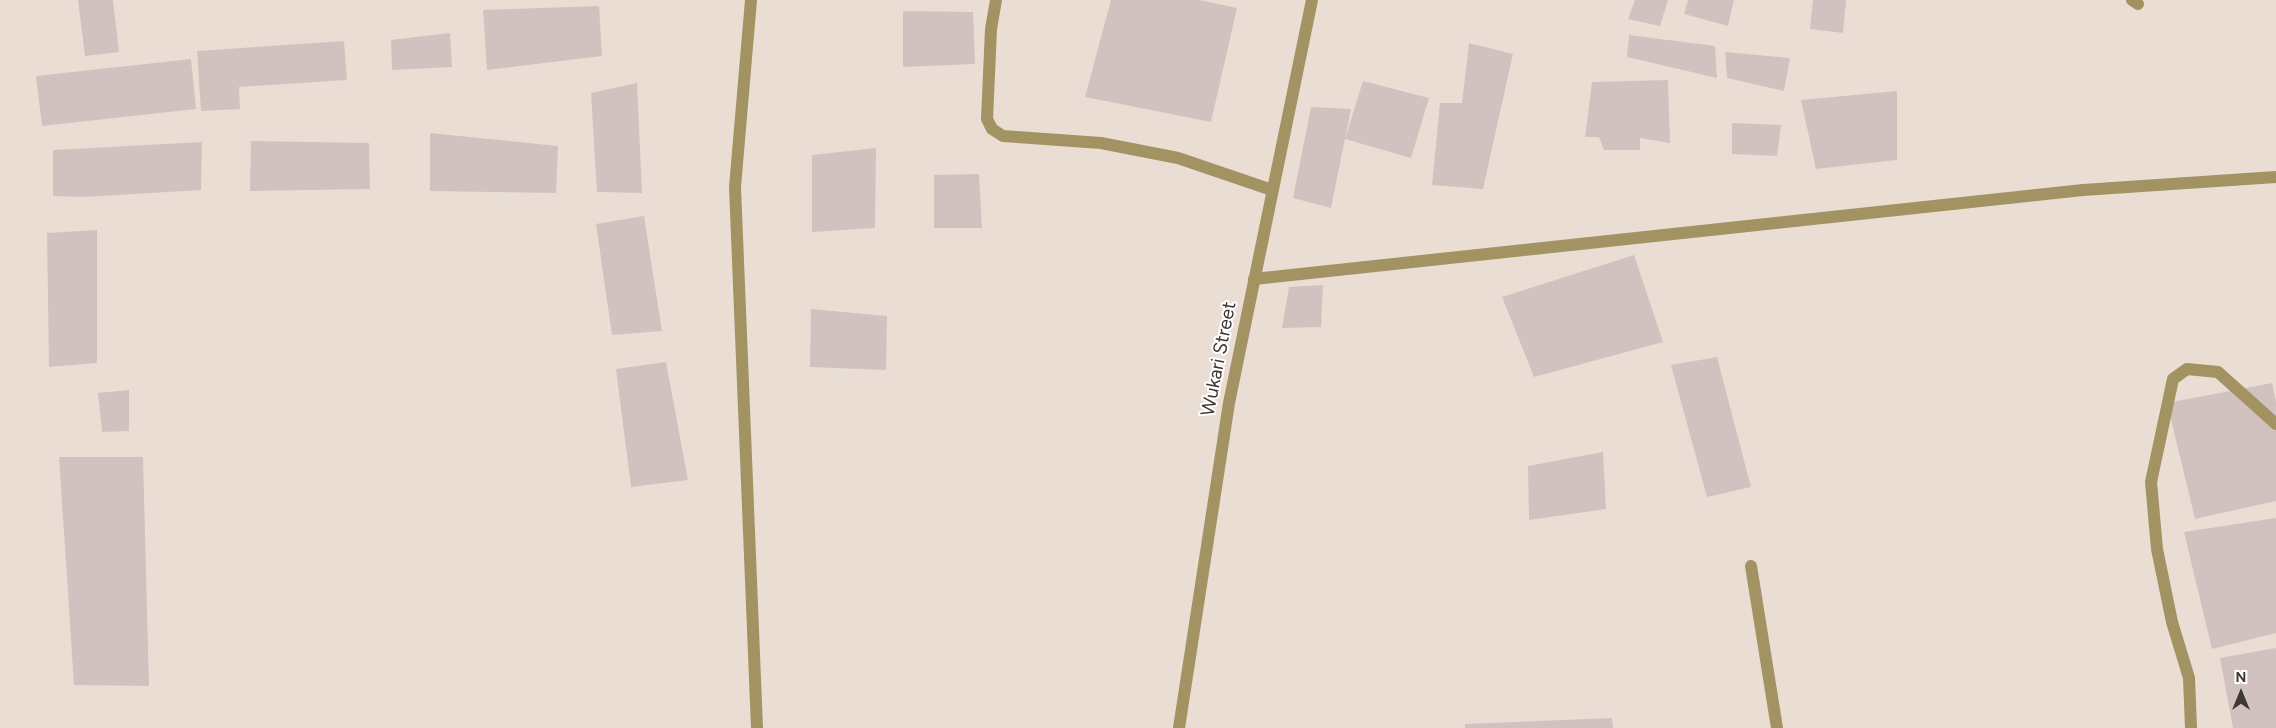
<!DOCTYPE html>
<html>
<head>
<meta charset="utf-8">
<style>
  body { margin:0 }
  #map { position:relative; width:2276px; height:728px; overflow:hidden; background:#eaded4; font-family:Figtree,sans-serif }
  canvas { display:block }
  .north { position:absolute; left:2216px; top:668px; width:50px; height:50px; -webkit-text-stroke:4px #fff; paint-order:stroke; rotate:0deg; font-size:14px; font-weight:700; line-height:20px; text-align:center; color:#3d3834 }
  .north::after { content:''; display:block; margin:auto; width:18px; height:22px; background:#3d3834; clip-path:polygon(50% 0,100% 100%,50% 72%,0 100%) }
</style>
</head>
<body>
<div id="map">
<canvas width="2276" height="728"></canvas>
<div class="north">N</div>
</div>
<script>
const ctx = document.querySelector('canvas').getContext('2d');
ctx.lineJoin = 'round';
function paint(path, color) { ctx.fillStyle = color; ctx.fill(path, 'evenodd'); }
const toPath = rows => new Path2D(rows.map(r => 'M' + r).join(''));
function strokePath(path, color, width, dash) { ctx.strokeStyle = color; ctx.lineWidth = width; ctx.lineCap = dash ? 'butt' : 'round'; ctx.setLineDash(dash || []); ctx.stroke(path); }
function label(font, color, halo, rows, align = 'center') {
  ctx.font = font + ' Figtree,sans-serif'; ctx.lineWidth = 4; ctx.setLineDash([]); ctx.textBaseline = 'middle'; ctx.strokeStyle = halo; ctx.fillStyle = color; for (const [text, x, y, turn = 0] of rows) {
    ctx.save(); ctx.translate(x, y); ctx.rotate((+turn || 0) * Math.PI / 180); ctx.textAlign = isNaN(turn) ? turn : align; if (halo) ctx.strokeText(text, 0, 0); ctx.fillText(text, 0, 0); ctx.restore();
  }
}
const building = toPath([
  [78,0,113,0,119,52,85,56],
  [1111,0,1199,0,1237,8,1211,122,1085,97],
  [1635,0,1668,0,1660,26,1628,19],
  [1688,0,1734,0,1728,26,1684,14],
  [1813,0,1846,0,1843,33,1810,29],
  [599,6,602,56,487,70,483,10],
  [903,11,973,12,975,64,903,67],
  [450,33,452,67,392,70,391,40],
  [1629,35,1715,46,1717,78,1627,57],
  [344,41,347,80,239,87,240,109,201,111,197,51],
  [1469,43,1513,54,1483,189,1432,185,1440,103,1462,103],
  [1725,52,1790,58,1784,91,1727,78],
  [191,59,196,109,42,126,36,76],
  [1668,80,1670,143,1640,138,1640,150,1604,150,1599,137,1585,137,1592,82],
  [1363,81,1429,98,1411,158,1345,139],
  [637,83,642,193,597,192,591,93],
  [1897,91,1897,160,1816,169,1801,100],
  [1311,107,1351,109,1331,208,1293,198],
  [1732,123,1781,125,1777,156,1732,154],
  [430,133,558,146,556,193,430,191],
  [251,141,369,143,370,189,250,191],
  [202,142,201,190,84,197,53,196,53,150],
  [876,148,875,228,812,232,812,155],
  [979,174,982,228,934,228,934,175],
  [644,216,662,331,612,335,596,224],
  [97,230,97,363,49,367,47,233],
  [1634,255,1663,342,1534,377,1502,297],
  [1323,285,1321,327,1282,328,1289,287],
  [811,309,887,316,886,370,810,367],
  [1717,357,1751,487,1707,497,1671,365],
  [666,362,688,480,631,487,616,369],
  [2272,383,2276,402,2276,501,2195,519,2167,403],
  [129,390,129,431,102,432,98,393],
  [1603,452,1606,509,1529,520,1528,466],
  [59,457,143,457,149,686,74,685],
  [2276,518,2276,633,2212,649,2184,532],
  [2276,648,2276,728,2233,728,2220,658],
  [1612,718,1613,728,1465,728,1465,724]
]);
const minor = toPath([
  [751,0,735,187,757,728],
  [996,0,991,29,987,119,992,129,1003,136,1101,143,1178,158,1272,190],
  [2132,0,2138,4],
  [1254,279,2083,190,2276,177],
  [1751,566,1777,728],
  [1179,728,1229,403,1312,0],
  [2191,728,2189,678,2172,622,2157,549,2151,482,2173,379,2187,369,2218,372,2276,424]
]);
const streetNames = [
  ["Wukari Street",1219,359,-79]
];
paint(building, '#d2c2bf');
strokePath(minor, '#a39363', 12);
label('19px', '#3d3834', '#fff', streetNames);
</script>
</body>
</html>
